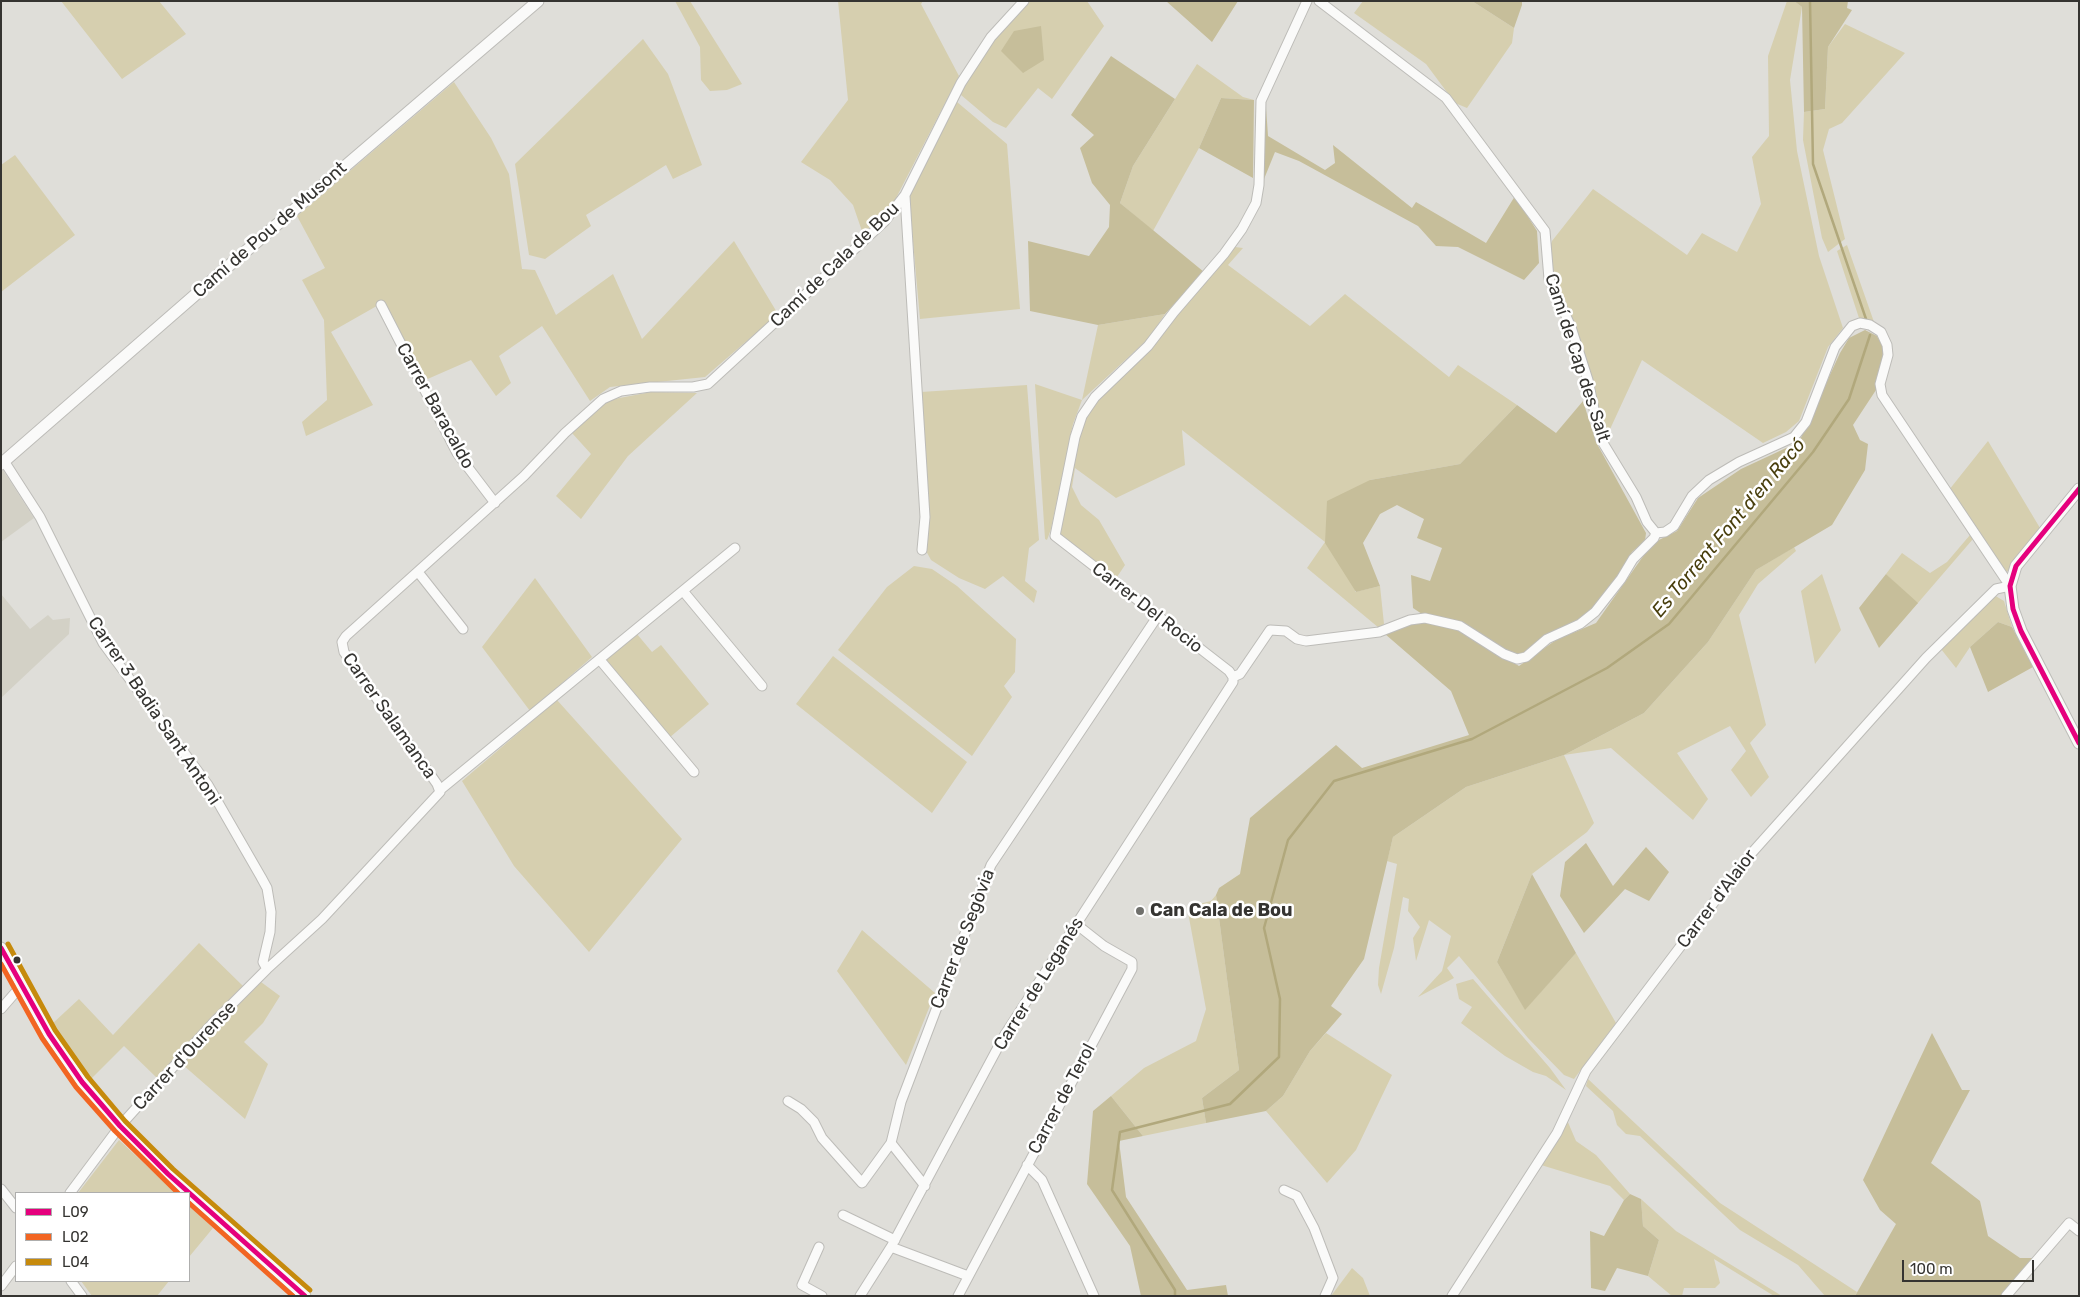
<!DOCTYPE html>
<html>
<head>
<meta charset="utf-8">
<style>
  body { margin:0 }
  #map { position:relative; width:2080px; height:1297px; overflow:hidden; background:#dfded9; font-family:Rubik,sans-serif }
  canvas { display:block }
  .frame { position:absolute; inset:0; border:2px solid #353431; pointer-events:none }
  .legend { position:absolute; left:15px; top:1192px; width:175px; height:90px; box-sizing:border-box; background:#fff; border:1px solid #aeaead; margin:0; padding:6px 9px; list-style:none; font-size:15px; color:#353431 }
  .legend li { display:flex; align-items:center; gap:10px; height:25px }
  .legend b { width:25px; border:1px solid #aeaead }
  .scale { position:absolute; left:1902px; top:1260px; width:132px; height:22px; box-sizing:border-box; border:2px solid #353431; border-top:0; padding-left:6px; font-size:15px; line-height:18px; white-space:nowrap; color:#353431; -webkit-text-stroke:4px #fff; paint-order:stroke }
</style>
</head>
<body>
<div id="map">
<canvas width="2080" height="1297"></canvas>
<div class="frame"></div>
<ul class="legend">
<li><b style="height:6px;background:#e5007d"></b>L09</li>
<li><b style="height:6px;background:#f26522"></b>L02</li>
<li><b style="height:6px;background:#c68a0c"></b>L04</li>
</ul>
<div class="scale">100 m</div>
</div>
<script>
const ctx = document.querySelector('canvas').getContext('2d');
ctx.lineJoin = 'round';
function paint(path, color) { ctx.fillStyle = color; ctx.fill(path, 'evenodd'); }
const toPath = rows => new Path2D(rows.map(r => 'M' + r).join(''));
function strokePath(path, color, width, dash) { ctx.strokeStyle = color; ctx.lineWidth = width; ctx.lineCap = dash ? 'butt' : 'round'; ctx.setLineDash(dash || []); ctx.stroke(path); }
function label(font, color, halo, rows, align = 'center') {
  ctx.font = font + ' Rubik,sans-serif'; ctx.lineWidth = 5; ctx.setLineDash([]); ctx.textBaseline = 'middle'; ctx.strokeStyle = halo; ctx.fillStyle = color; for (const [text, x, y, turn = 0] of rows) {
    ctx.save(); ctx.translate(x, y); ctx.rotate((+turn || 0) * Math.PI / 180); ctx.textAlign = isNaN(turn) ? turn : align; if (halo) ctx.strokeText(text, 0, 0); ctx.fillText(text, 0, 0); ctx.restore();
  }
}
const built = toPath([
  [3,470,34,518,1,542,1,471],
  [1,594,30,629,48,615,53,620,70,618,69,634,1,698]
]);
const green = toPath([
  [61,1,159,1,186,34,122,79],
  [675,1,690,1,742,84,727,90,710,91,701,80,700,47],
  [838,1,923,1,921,4,959,76,894,202,863,234,853,205,830,180,801,162,848,100],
  [1030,1,1087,1,1104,26,1052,99,1038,88,1006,128,993,122,961,95,961,88,993,40],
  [1363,1,1472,1,1514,28,1512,43,1467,108,1455,103,1426,64,1354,13],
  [1787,1,1794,1,1802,7,1790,80,1797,151,1819,256,1843,328,1828,347,1799,421,1786,432,1763,443,1642,360,1605,440,1589,372,1554,282,1548,252,1552,241,1593,189,1687,255,1702,233,1737,252,1761,204,1752,157,1769,136,1768,56],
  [1845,24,1905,53,1842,123,1829,129,1823,150,1845,239,1828,252,1822,238,1803,140,1804,112,1825,109,1828,47],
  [643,39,668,74,702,165,673,179,666,165,586,215,591,226,545,259,529,255,515,164],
  [1197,64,1243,97,1254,100,1221,98,1199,148,1153,231,1120,203,1133,166],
  [454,82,491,138,509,174,522,269,535,270,556,315,613,274,642,339,734,241,778,314,705,377,610,387,590,401,542,326,499,356,511,383,496,396,471,360,423,381,382,303,331,332,373,405,306,436,302,422,327,400,324,320,302,280,325,268,297,216],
  [957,102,1007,144,1020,309,920,319,909,197],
  [15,155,75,235,1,292,1,165],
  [1847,245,1874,322,1859,318,1837,251],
  [1235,247,1243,248,1228,265,1310,326,1345,294,1449,377,1458,365,1517,405,1460,464,1370,480,1355,592,1380,586,1384,624,1379,628,1307,568,1325,542,1182,430,1185,465,1116,498,1075,468,1072,487,1081,505,1099,520,1125,565,1115,580,1059,535,1075,445,1084,419,1097,399,1176,315],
  [1165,314,1149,338,1082,400,1073,424,1051,529,1047,540,1045,539,1035,384,1082,400,1098,325],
  [1027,385,1039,540,1029,548,1025,581,1037,591,1034,603,1003,576,985,589,959,578,931,560,925,549,921,392],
  [651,392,697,393,628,456,581,519,556,496,591,454,572,433,609,400],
  [1988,441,2040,528,2007,572,1998,566,1949,490],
  [1970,535,1973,539,1917,604,1886,574,1902,553,1930,573,1947,562],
  [1794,547,1796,551,1758,584,1739,615,1766,725,1750,743,1769,777,1751,797,1731,770,1746,751,1730,726,1677,753,1708,799,1693,820,1611,748,1564,755,1594,823,1587,832,1532,874,1497,962,1525,1009,1576,953,1616,1023,1574,1079,1564,1075,1528,1038,1459,956,1447,968,1454,978,1418,997,1442,971,1451,936,1429,920,1416,961,1413,938,1420,927,1408,911,1409,899,1403,897,1394,948,1381,994,1378,985,1379,968,1397,864,1387,861,1393,837,1466,787,1564,755,1644,713,1708,642,1756,570],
  [914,566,932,569,957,586,1016,639,1015,672,1004,686,1012,697,972,756,838,650,887,587],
  [1822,574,1841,630,1815,664,1801,591],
  [535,578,592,657,530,711,482,647],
  [1994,595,2004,601,2012,627,1998,622,1970,647,1956,668,1941,649],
  [637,634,652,652,661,645,709,704,669,738,605,660],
  [833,656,967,762,932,813,796,704],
  [557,700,682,839,589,952,514,866,462,781],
  [1216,895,1239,1070,1202,1098,1206,1123,1143,1136,1111,1096,1144,1068,1196,1041,1206,1009,1187,907,1211,901],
  [862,930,935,993,906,1065,837,971],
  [199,943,243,986,157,1078,124,1046,91,1079,52,1024,79,999,113,1035],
  [1473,979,1550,1068,1566,1090,1546,1076,1533,1072,1505,1056,1461,1023,1472,1007,1459,999,1456,984],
  [261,982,280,996,263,1023,244,1042,268,1064,245,1119,183,1065,202,1041],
  [1326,1033,1392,1075,1356,1150,1327,1183,1266,1111,1283,1096,1310,1051],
  [1588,1079,1720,1203,1857,1292,1855,1296,1825,1296,1798,1265,1740,1230,1640,1136,1626,1134,1617,1125,1613,1111,1586,1086],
  [1567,1120,1576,1141,1596,1155,1630,1194,1624,1200,1610,1186,1541,1165],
  [119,1140,176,1193,78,1193],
  [1641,1199,1676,1231,1782,1296,1774,1296,1714,1259,1720,1283,1715,1288,1684,1288,1682,1296,1672,1296,1648,1276,1659,1240,1643,1226],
  [189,1205,213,1228,189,1257],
  [1352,1268,1363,1278,1370,1296,1331,1296],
  [81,1281,169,1281,157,1296,92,1296]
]);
const forest = toPath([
  [1166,1,1238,1,1212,42],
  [1472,1,1522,1,1522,5,1514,28],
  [1794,1,1848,1,1847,8,1852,10,1828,47,1825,109,1804,112,1802,7],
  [1041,26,1044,60,1023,73,1001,51,1014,31],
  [1111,56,1175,99,1133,166,1120,203,1204,272,1165,314,1098,325,1030,311,1028,241,1089,256,1109,227,1110,205,1092,183,1080,148,1094,135,1071,115],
  [1221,98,1254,100,1253,178,1199,148],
  [1264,105,1266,107,1268,136,1325,170,1335,163,1333,145,1412,208,1416,202,1486,243,1515,196,1537,231,1539,263,1524,280,1458,247,1436,246,1418,226,1299,161,1275,152,1262,184],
  [1865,330,1877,336,1884,348,1876,390,1853,425,1860,440,1868,444,1865,470,1832,525,1756,570,1708,642,1644,713,1564,755,1466,787,1393,837,1364,959,1331,1006,1342,1014,1310,1051,1283,1096,1266,1111,1206,1123,1202,1098,1239,1070,1216,895,1219,888,1240,874,1250,818,1336,745,1362,768,1469,735,1451,691,1385,634,1410,624,1426,623,1456,629,1519,666,1556,640,1596,623,1644,555,1659,540,1677,531,1698,498,1741,469,1799,442,1840,353,1849,338],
  [1583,401,1596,442,1646,533,1645,541,1632,552,1621,572,1585,617,1547,634,1529,650,1517,655,1501,649,1449,619,1422,614,1413,608,1411,575,1430,581,1442,548,1417,538,1424,519,1397,505,1380,514,1363,543,1380,586,1356,592,1325,543,1327,501,1370,480,1460,464,1517,405,1556,433],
  [1886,574,1918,603,1879,648,1859,608],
  [1998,622,2012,627,2033,667,1988,692,1970,647],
  [1586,843,1613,886,1646,847,1669,872,1649,901,1625,889,1584,933,1560,896,1565,862],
  [1532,874,1576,953,1525,1010,1497,962],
  [1932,1033,1962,1090,1970,1090,1931,1163,1980,1201,1988,1236,2020,1258,2034,1258,2000,1296,1855,1296,1896,1224,1880,1210,1863,1180],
  [1111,1096,1143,1136,1119,1141,1126,1197,1187,1290,1226,1285,1228,1296,1141,1296,1130,1246,1087,1184,1093,1111],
  [1630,1194,1641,1199,1643,1226,1659,1240,1648,1276,1617,1268,1605,1291,1591,1288,1590,1231,1604,1236,1624,1200]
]);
const stream = toPath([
  [1810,1,1813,164,1866,319],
  [1175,1296,1175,1290,1112,1190,1120,1132,1230,1104,1279,1057,1280,999,1264,928,1288,840,1334,781,1472,739,1607,668,1669,624,1813,452,1849,399,1870,335]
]);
const minor = toPath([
  [1319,1,1446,98,1545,231,1549,279,1571,327,1588,380,1600,438,1636,497,1647,522,1656,533,1665,532,1674,526,1692,496,1709,480,1739,462,1794,437,1806,422,1835,347,1852,326,1860,323,1870,325,1881,332,1887,345,1888,355,1880,384,1882,395,2010,586],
  [905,196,925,517,922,550],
  [381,305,457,453,495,503],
  [4,461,40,517,103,643,208,785,261,877,267,888,271,912,270,932,263,962,267,969],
  [418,572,463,629],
  [683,591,762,686],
  [600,660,694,772],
  [1233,677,1240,674,1270,630,1286,631,1297,639,1306,641,1379,632,1410,620,1425,618,1460,626,1504,654,1517,659,1526,657,1547,639,1580,624,1595,612,1621,579,1633,559,1654,538,1656,533],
  [440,790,735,548],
  [1,1009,21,986],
  [788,1101,801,1109,814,1122,822,1138,862,1183,891,1143,901,1102,991,865,1157,617],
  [891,1143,925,1186],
  [1027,1165,1042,1180,1094,1296],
  [1,1189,16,1208],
  [1284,1190,1297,1196,1314,1228,1333,1278,1325,1296],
  [70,1193,120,1126,212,1024,267,969,322,919,440,792,437,784,344,652,342,642,346,636,524,476,565,433,603,399,621,391,650,387,693,387,708,384,884,222,905,195,961,83,991,37,1024,1],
  [843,1215,895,1240],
  [819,1247,802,1285,822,1296],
  [891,1247,968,1276],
  [71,1281,82,1296],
  [1,1286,16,1266],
  [860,1296,891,1247,1004,1036,1233,682,1233,677,1229,671,1055,536,1075,437,1082,416,1095,397,1148,346,1174,312,1224,254,1242,229,1256,203,1259,185,1261,101,1307,1],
  [958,1296,1132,969,1132,962,1104,946,1076,924],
  [1452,1296,1557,1133,1586,1071,1749,856,1926,658,1996,589,2010,586],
  [2006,1296,2069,1223,2079,1231]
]);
const tertiary = toPath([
  [1,464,218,275,538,1],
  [2079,489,2016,566,2010,586,2013,609,2021,631,2079,743],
  [1,948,49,1034,82,1082,120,1126,168,1174,305,1296]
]);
const bus1 = toPath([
  [2079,489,2016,566,2010,586,2013,609,2021,631,2079,743],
  [1,948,49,1034,82,1082,120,1126,168,1174,305,1296]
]);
const bus2 = toPath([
  [1,964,42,1038,76,1087,115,1131,178,1193],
  [189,1203,293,1296]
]);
const bus3 = toPath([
  [8,944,55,1030,88,1077,125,1121,173,1169,310,1290]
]);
const markers = [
  [1140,911,5,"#70706c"],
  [17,960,4.5,"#353431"]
];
const streetNames = [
  ["Camí de Pou de Musont",270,230,-41],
  ["Camí de Cala de Bou",835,265,-44],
  ["Camí de Cap des Salt",1577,358,72],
  ["Carrer Baracaldo",435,406,61],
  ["Carrer Del Rocio",1147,608,38],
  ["Carrer 3 Badia Sant Antoni",154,711,56],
  ["Carrer Salamanca",389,716,55],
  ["Carrer d'Alaior",1717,899,-53],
  ["Carrer de Segòvia",963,939,-69],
  ["Carrer de Leganés",1039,984,-58],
  ["Carrer d'Ourense",185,1056,-47],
  ["Carrer de Terol",1062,1099,-62]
];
const poiNames = [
  ["Can Cala de Bou",1150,911]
];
const waterNames = [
  ["Es Torrent Font d'en Racó",1729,528,-50]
];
paint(built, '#d3d1c6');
paint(green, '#d6cfaf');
paint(forest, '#c6be9a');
strokePath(stream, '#b1a87c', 2.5);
strokePath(minor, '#bdbcb8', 11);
strokePath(tertiary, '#bdbcb8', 13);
strokePath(minor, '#fafaf9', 9);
strokePath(tertiary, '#fafaf9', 11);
strokePath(bus1, '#e5007d', 5);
strokePath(bus2, '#f26522', 5);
strokePath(bus3, '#c68a0c', 5);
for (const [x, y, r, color] of markers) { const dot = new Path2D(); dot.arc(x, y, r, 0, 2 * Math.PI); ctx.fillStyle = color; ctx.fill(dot); strokePath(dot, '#fff', 2); }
label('18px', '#353431', '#fff', streetNames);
label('bold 18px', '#353431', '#fff', poiNames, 'left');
label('italic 19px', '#483e0c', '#fff', waterNames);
</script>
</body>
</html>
